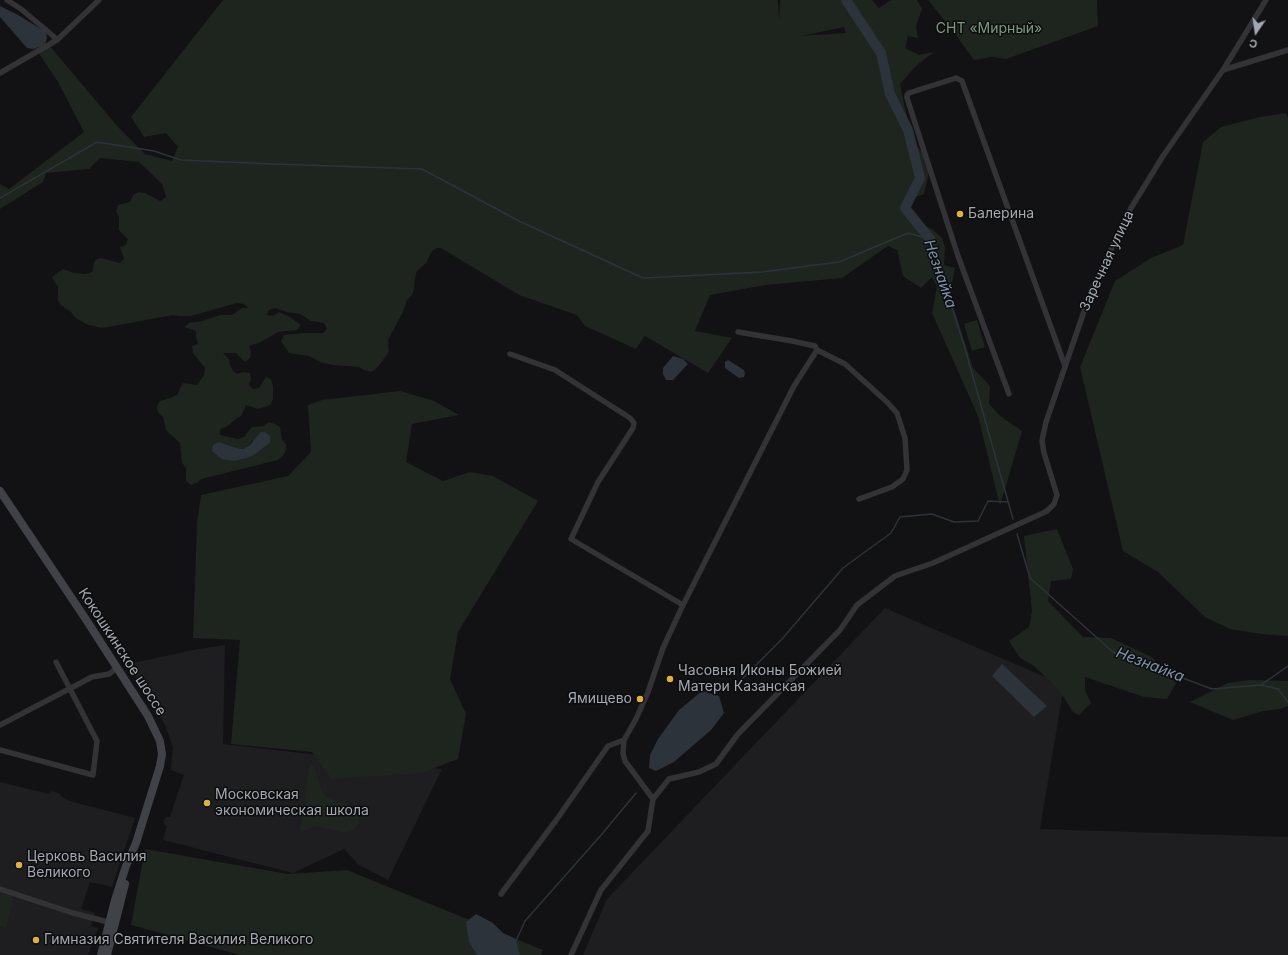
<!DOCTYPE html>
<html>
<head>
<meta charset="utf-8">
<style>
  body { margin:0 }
  #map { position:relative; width:1288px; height:955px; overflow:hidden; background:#121113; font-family:Inter,sans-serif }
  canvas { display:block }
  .north { position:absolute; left:1236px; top:12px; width:40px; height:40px; -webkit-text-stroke:3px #0d0d0e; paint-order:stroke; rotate:193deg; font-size:11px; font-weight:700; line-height:16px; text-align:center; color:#a4a8b2 }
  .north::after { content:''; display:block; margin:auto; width:14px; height:18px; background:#a4a8b2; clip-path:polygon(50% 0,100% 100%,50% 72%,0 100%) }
</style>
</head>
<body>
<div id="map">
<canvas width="1288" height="955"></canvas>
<div class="north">С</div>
</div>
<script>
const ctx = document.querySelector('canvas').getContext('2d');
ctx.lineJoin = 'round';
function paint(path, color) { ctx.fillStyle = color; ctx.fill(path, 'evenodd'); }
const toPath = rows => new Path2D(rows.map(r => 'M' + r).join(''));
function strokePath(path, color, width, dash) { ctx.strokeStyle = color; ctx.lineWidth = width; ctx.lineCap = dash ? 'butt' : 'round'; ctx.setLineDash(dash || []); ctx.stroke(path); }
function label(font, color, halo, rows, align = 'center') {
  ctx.font = font + ' Inter,sans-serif'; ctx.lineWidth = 3; ctx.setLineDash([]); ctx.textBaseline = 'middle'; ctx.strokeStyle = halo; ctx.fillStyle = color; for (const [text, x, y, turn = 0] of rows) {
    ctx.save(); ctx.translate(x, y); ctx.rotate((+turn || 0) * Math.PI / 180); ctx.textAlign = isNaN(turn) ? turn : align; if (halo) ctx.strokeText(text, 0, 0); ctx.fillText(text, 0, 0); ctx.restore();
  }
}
const built = toPath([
  [885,608,1064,685,1040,829,1288,837,1288,955,583,955,607,899],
  [225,645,223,744,442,769,388,880,359,865,344,849,293,873,163,840,167,826,164,824,164,820,166,817,170,817,184,775,171,770,173,747,165,725,128,664,198,649],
  [0,782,49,794,52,791,59,793,62,797,70,801,135,818,112,887,90,882,81,909,95,913,91,926,98,928,88,955,0,955]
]);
const green = toPath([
  [223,0,778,0,779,20,780,0,872,0,879,8,891,0,917,0,922,9,916,26,918,38,908,36,905,48,919,55,934,52,917,65,900,84,912,142,925,154,929,172,924,194,905,201,921,224,932,229,942,238,945,247,944,265,955,268,950,296,973,368,990,386,989,404,1000,416,1022,431,1000,506,978,416,932,313,937,287,932,277,921,288,903,276,897,250,888,246,842,278,766,285,710,295,695,331,732,338,708,373,645,336,636,349,585,326,577,315,519,295,441,248,437,248,432,251,426,263,417,271,415,277,414,289,412,295,407,300,403,312,388,340,389,352,377,368,371,372,364,370,359,367,333,365,320,362,309,356,289,353,281,341,284,335,303,333,323,333,327,329,324,323,311,321,300,314,287,312,275,308,269,310,267,315,273,316,279,312,290,317,301,325,297,330,278,332,261,342,249,346,251,352,250,358,245,362,236,353,223,353,229,359,230,365,233,371,237,374,243,372,250,373,251,379,249,385,253,389,259,388,266,377,271,379,273,386,273,399,270,405,258,409,246,405,241,416,236,419,226,427,220,429,220,435,238,439,244,437,252,427,264,426,269,422,275,424,280,427,282,440,286,444,286,450,283,456,278,460,201,479,197,483,191,485,186,481,186,468,182,463,180,443,166,430,163,417,158,413,157,406,160,401,173,397,178,394,180,388,183,383,197,385,204,375,205,368,193,353,192,346,198,344,196,338,196,331,184,327,189,323,202,321,220,315,232,315,242,308,248,308,244,304,237,303,191,316,179,316,173,315,108,327,102,328,88,325,76,318,72,313,61,305,58,300,58,287,52,277,63,269,74,273,86,274,92,272,95,260,101,258,120,263,124,259,120,247,126,245,128,239,119,230,119,217,116,211,118,205,130,202,133,195,138,192,145,193,160,201,166,197,162,184,139,162,100,158,89,169,46,173,43,182,0,209,0,184,9,189,84,132,58,82,38,52,49,45,118,127,145,154,172,161,178,147,166,133,144,137,131,117],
  [844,27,846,33,800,36,801,36],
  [252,441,270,443,260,450,212,451,225,444,237,448,243,449,249,446],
  [928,0,1097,0,1098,26,1006,59,992,57,974,60,953,31],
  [1286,113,1288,118,1288,636,1261,634,1230,629,1205,617,1158,572,1123,551,1080,367,1115,281,1151,258,1183,245,1203,142,1221,127,1260,117],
  [977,320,985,347,972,351,964,324],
  [400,391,434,401,459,415,412,424,406,462,443,481,470,472,493,476,538,501,458,632,450,679,466,714,458,759,421,773,332,779,312,752,231,744,240,640,193,638,197,523,201,495,288,476,311,452,308,405,322,400],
  [1057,529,1073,569,1071,579,1051,581,1048,601,1083,637,1111,638,1152,657,1176,683,1167,699,1144,697,1085,677,1085,690,1091,703,1079,715,1073,712,1059,690,1034,666,1020,658,1009,641,1029,627,1032,611,1024,536],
  [1250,680,1288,681,1288,706,1280,709,1263,711,1233,720,1190,702,1228,683],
  [310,763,314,767,322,791,325,796,332,800,350,805,357,813,360,822,358,825,352,830,343,832,316,826,300,832],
  [145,849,288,874,347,870,543,950,541,955,240,955,131,925],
  [3,894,12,896,14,898,6,927,4,928,0,927,0,900,1,895]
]);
const water = toPath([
  [0,6,18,15,46,32,47,38,45,45,33,49,27,48,0,17],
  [673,356,683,359,688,364,673,380,666,380,663,374,663,368],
  [728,360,744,370,745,374,744,377,739,378,725,368,725,362],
  [261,432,265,432,270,436,270,443,252,456,246,458,234,461,222,459,212,451,213,445,219,442,237,448,243,449,249,446],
  [1002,664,1047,706,1034,717,992,676],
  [702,691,719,696,724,713,711,730,674,762,656,771,649,768,650,755,658,739,679,710],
  [476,914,493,923,503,933,516,939,520,955,477,955,469,942,466,922]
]);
const stream = toPath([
  [0,198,97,142,154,151,181,160,273,164,422,169,521,222,643,278,762,272,839,262,908,233,930,239,964,345,1013,519],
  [1017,534,1030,578,1113,652,1212,689,1261,685,1288,666],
  [740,681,782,639,843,568,891,533,900,517,932,514,954,522,978,521,988,501,1007,502],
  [1261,685,1278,689,1288,702],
  [516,941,525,921,602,834,636,793]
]);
const river = toPath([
  [846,0,881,53,890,94,908,130,920,178,905,208,930,239]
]);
const minor = toPath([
  [7,0,21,9,52,35,57,40],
  [1223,70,1288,50],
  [0,73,57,40,99,0],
  [738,332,792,341,815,346,817,350,845,364,887,402,897,413,905,438,907,470,903,479,892,487,859,499],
  [510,354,555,370,630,418,634,423,633,428,598,482,571,539,683,605],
  [1009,394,958,256,907,98,907,95,909,93,956,78,962,81,1065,366],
  [0,725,92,677,109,674,117,668],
  [0,750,93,775,97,741,56,662],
  [653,799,625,761,623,753,624,740,636,719,648,692,663,648,683,605,794,386,817,350],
  [0,889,73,913,112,923],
  [501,894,557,819,608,746,624,740],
  [571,955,601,890,648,831,653,799,669,779,699,772,716,764,738,734,840,630,857,605,895,576,933,563,1043,513,1047,511,1054,504,1057,495,1044,453,1042,441,1044,431,1046,422,1091,291,1131,208,1163,156,1223,70,1266,0]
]);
const secondary = toPath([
  [0,491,87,621,148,716,160,741,162,754,160,766,136,843,126,866,115,900,101,955],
  [107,955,125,884]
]);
const markers = [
  [960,214,4,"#e1b23b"],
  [670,679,4,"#e1b23b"],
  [640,699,4,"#e1b23b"],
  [207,803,4,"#e1b23b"],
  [19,865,4,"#e1b23b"],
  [36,940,4,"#e1b23b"]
];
const parkNames = [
  ["СНТ «Мирный»",989,29]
];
const poiNames = [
  ["Балерина",968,214],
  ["Часовня Иконы Божией",678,671],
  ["Матери Казанская",678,687],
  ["Ямищево",632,699,"right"],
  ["Московская",215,795],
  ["экономическая школа",215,811],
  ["Церковь Василия",27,857],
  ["Великого",27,873],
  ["Гимназия Святителя Василия Великого",44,940]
];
const streetNames = [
  ["Заречная улица",1107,261,-65],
  ["Кокошкинское шоссе",122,652,57]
];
const waterNames = [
  ["Незнайка",940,274,71],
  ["Незнайка",1150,665,21]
];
paint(built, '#1e1e20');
paint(green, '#1e251f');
paint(water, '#2c333a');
strokePath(stream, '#2c333a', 1.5);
strokePath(river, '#2c333a', 10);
strokePath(minor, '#333337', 5.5);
strokePath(secondary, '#414247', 8);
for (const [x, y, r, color] of markers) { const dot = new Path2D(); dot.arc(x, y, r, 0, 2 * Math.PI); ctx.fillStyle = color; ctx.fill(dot); strokePath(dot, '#0d0d0e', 1.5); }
label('14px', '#7c9c80', '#0d0d0e', parkNames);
label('14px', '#a4a8b2', '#0d0d0e', poiNames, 'left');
label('14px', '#a4a8b2', '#0d0d0e', streetNames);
label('italic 15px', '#7d93ab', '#0d0d0e', waterNames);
</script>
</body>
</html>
